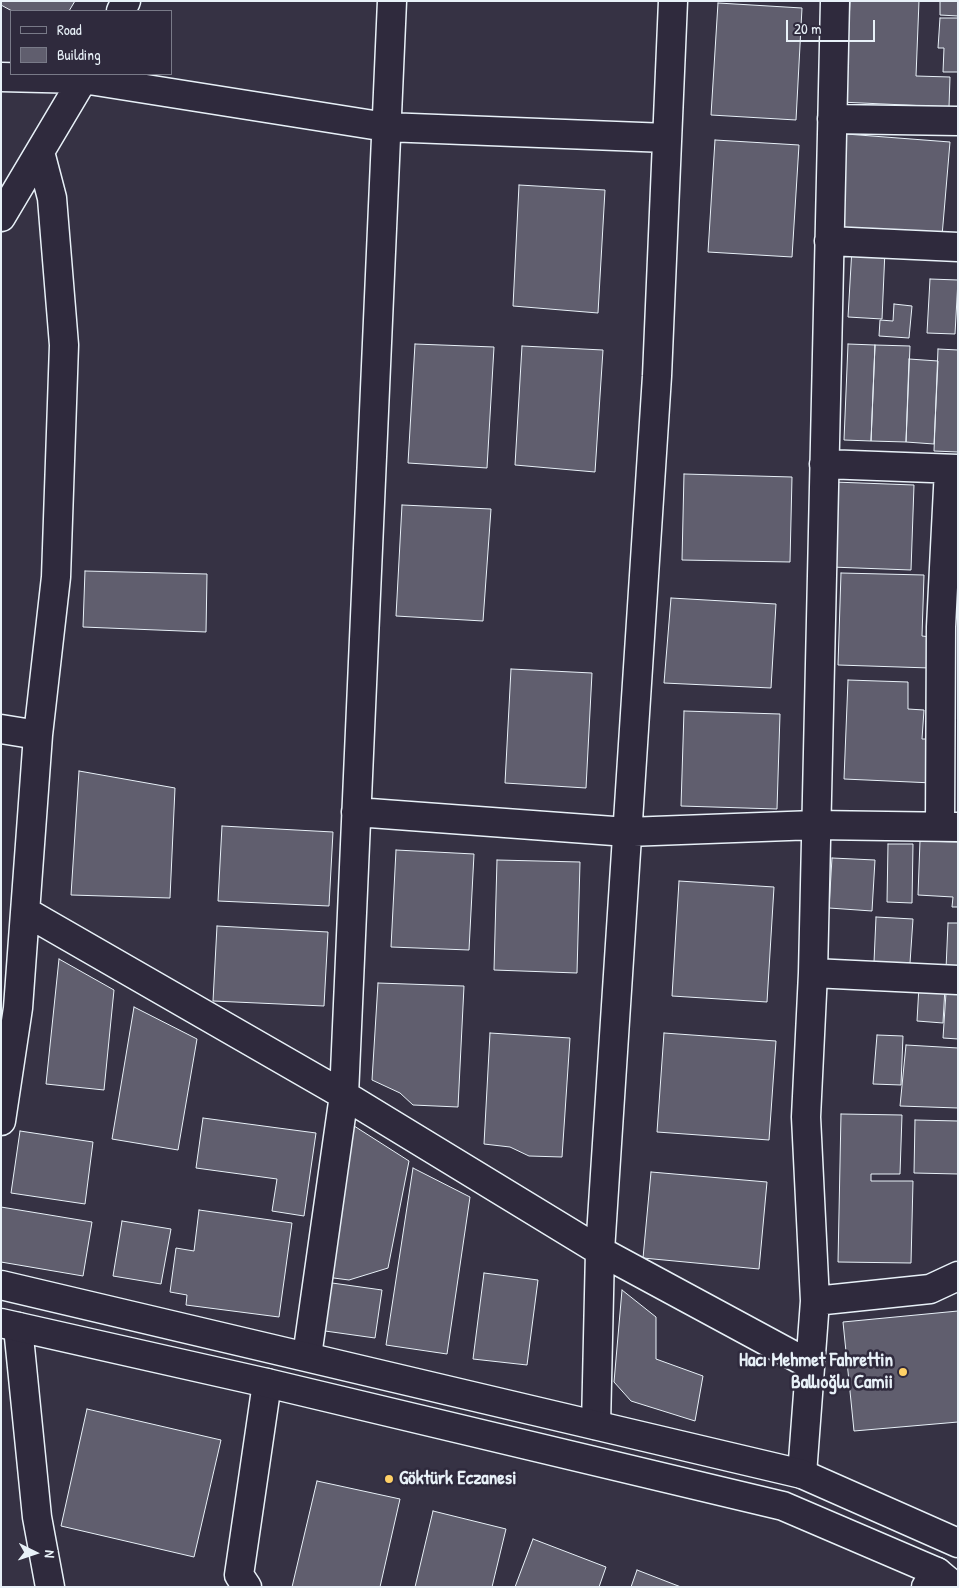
<!DOCTYPE html>
<html>
<head>
<meta charset="utf-8">
<style>
  body { margin:0 }
  #map { position:relative; width:959px; height:1588px; overflow:hidden; background:#363244; font-family:"Patrick Hand",sans-serif }
  canvas { display:block }
  .frame { position:absolute; inset:0; border:2px solid #e8f1f8; pointer-events:none }
  .legend { position:absolute; left:10px; top:10px; width:162px; height:65px; box-sizing:border-box; background:#2f2a3d; border:1px solid #797a88; margin:0; padding:6px 9px; list-style:none; font-size:15px; color:#e8f1f8 }
  .legend li { display:flex; align-items:center; gap:10px; height:25px }
  .legend b { width:25px; border:1px solid #797a88 }
  .north { position:absolute; left:10px; top:1528px; width:50px; height:50px; -webkit-text-stroke:4px #2f2a3d; paint-order:stroke; rotate:94deg; font-size:14px; font-weight:700; line-height:20px; text-align:center; color:#e8f1f8 }
  .north::after { content:''; display:block; margin:auto; width:18px; height:22px; background:#e8f1f8; clip-path:polygon(50% 0,100% 100%,50% 72%,0 100%) }
  .scale { position:absolute; left:786px; top:20px; width:89px; height:22px; box-sizing:border-box; border:2px solid #e8f1f8; border-top:0; padding-left:6px; font-size:15px; line-height:18px; white-space:nowrap; color:#e8f1f8; -webkit-text-stroke:4px #2f2a3d; paint-order:stroke }
</style>
</head>
<body>
<div id="map">
<canvas width="959" height="1588"></canvas>
<div class="frame"></div>
<ul class="legend">
<li><b style="height:6px;background:#2f2a3d"></b>Road</li>
<li><b style="height:14px;background:#605e6e"></b>Building</li>
</ul>
<div class="north">N</div>
<div class="scale">20 m</div>
</div>
<script>
const ctx = document.querySelector('canvas').getContext('2d');
ctx.lineJoin = 'round';
function paint(path, color) { ctx.fillStyle = color; ctx.fill(path, 'evenodd'); }
const toPath = rows => new Path2D(rows.map(r => 'M' + r).join(''));
function strokePath(path, color, width, dash) { ctx.strokeStyle = color; ctx.lineWidth = width; ctx.lineCap = dash ? 'butt' : 'round'; ctx.setLineDash(dash || []); ctx.stroke(path); }
function label(font, color, halo, rows, align = 'center') {
  ctx.font = font + ' "Patrick Hand",sans-serif'; ctx.lineWidth = 5; ctx.setLineDash([]); ctx.textBaseline = 'middle'; ctx.strokeStyle = halo; ctx.fillStyle = color; for (const [text, x, y, turn = 0] of rows) {
    ctx.save(); ctx.translate(x, y); ctx.rotate((+turn || 0) * Math.PI / 180); ctx.textAlign = isNaN(turn) ? turn : align; if (halo) ctx.strokeText(text, 0, 0); ctx.fillText(text, 0, 0); ctx.restore();
  }
}
const building = toPath([
  [1,1,75,1,69,11,12,11,1,5,1,1],
  [850,1,919,1,916,76,950,77,949,107,840,102,847,65,850,1],
  [940,1,958,1,958,16,940,15,940,1],
  [718,3,802,8,796,120,711,115,718,3],
  [940,18,958,18,958,72,943,72,944,48,938,48,940,18],
  [846,134,950,142,942,236,838,228,846,134],
  [715,140,799,145,792,257,708,252,715,140],
  [519,185,605,190,598,313,513,306,519,185],
  [852,248,885,250,882,319,848,317,852,248],
  [930,279,958,280,955,334,927,333,930,279],
  [894,304,912,306,909,338,879,336,880,320,893,321,894,304],
  [415,344,494,347,487,468,408,463,415,344],
  [848,344,875,345,871,441,844,440,848,344],
  [875,345,910,346,906,442,871,441,875,345],
  [522,346,603,350,595,472,515,465,522,346],
  [938,349,958,350,958,452,934,451,938,349],
  [909,359,938,361,934,444,906,442,909,359],
  [684,474,792,477,790,562,682,560,684,474],
  [834,482,914,485,911,570,831,567,834,482],
  [402,505,491,509,483,621,396,616,402,505],
  [85,571,207,574,206,632,83,627,85,571],
  [841,573,924,575,922,636,931,637,930,668,838,665,841,573],
  [671,598,776,604,771,688,664,683,671,598],
  [511,669,592,673,586,788,505,783,511,669],
  [848,680,908,682,908,709,924,710,922,739,934,739,933,783,844,779,848,680],
  [684,711,780,714,777,809,681,806,684,711],
  [79,771,175,788,170,898,71,895,79,771],
  [222,826,333,832,329,906,218,901,222,826],
  [920,841,958,842,958,907,952,907,953,897,918,895,920,841],
  [888,844,913,844,912,903,887,902,888,844],
  [396,850,474,854,469,950,391,947,396,850],
  [832,858,875,860,872,911,829,908,832,858],
  [497,860,580,862,577,973,494,970,497,860],
  [679,881,774,887,767,1002,672,996,679,881],
  [876,917,913,919,910,963,874,962,876,917],
  [948,923,958,923,958,970,946,969,948,923],
  [217,926,328,932,324,1006,213,1001,217,926],
  [59,959,114,990,104,1090,46,1084,59,959],
  [378,983,464,986,458,1107,413,1105,400,1093,372,1080,378,983],
  [919,986,945,987,943,1023,917,1021,919,986],
  [946,993,958,994,958,1039,943,1038,946,993],
  [134,1007,197,1039,178,1150,112,1139,134,1007],
  [490,1033,570,1038,562,1157,529,1156,510,1147,484,1144,490,1033],
  [664,1033,776,1041,769,1140,657,1132,664,1033],
  [877,1035,903,1036,901,1085,873,1084,877,1035],
  [906,1045,958,1048,958,1108,900,1106,906,1045],
  [841,1114,902,1115,900,1174,871,1174,871,1181,913,1181,911,1263,838,1262,841,1114],
  [203,1118,316,1133,304,1216,272,1211,277,1179,196,1168,203,1118],
  [915,1120,958,1121,958,1174,914,1173,915,1120],
  [351,1124,409,1161,388,1268,349,1280,326,1277,351,1124],
  [20,1131,93,1142,85,1204,11,1193,20,1131],
  [413,1168,470,1197,447,1354,386,1345,413,1168],
  [651,1172,767,1182,759,1269,643,1258,651,1172],
  [1,1207,92,1222,83,1276,1,1262,1,1207],
  [199,1210,292,1223,279,1317,186,1305,187,1295,170,1292,176,1248,194,1251,199,1210],
  [122,1221,171,1229,161,1284,113,1276,122,1221],
  [484,1273,538,1280,527,1365,473,1359,484,1273],
  [325,1282,382,1290,375,1338,318,1330,325,1282],
  [622,1290,656,1317,656,1359,703,1376,695,1421,631,1401,614,1382,622,1290],
  [958,1311,958,1422,854,1431,843,1322,958,1311],
  [87,1409,221,1440,194,1557,61,1526,87,1409],
  [317,1481,400,1499,380,1587,292,1587,317,1481],
  [433,1511,506,1529,492,1587,415,1587,433,1511],
  [533,1539,606,1567,599,1587,515,1587,533,1539],
  [637,1570,681,1587,631,1587,637,1570]
]);
const minor = toPath([
  [121,11,126,1],
  [1,77,83,79,386,127,667,138],
  [832,119,958,121],
  [1,217,86,74],
  [829,241,958,247],
  [824,464,958,469],
  [1,729,38,735],
  [356,812,627,832,815,825,958,827],
  [940,826,941,627,949,469],
  [26,912,344,1095,600,1251,809,1364],
  [813,973,958,980],
  [1,1121,18,1008,38,735,56,577,64,345,52,198,40,152],
  [815,1301,930,1289,958,1276],
  [18,1327,37,1517,50,1587],
  [307,1356,344,1095,392,1],
  [596,1425,600,1251,657,376,673,1],
  [802,1474,815,1301,806,1117,813,973,835,1],
  [247,1587,239,1575,267,1383],
  [926,1587,937,1572]
]);
const major = toPath([
  [1,1285,802,1474,958,1543],
  [1,1323,267,1383,783,1506,937,1572,955,1587]
]);
const markers = [
  [903,1372,5,"#ffd166"],
  [389,1479,5,"#ffd166"]
];
const poiNames = [
  ["Hacı Mehmet Fahrettin",893,1361],
  ["Ballıoğlu Camii",893,1383],
  ["Göktürk Eczanesi",399,1479,"left"]
];
paint(building, '#605e6e');
strokePath(building, '#e8f1f8', 1);
strokePath(minor, '#e8f1f8', 31);
strokePath(major, '#e8f1f8', 31);
strokePath(minor, '#2f2a3d', 28);
strokePath(major, '#2f2a3d', 28);
for (const [x, y, r, color] of markers) { const dot = new Path2D(); dot.arc(x, y, r, 0, 2 * Math.PI); ctx.fillStyle = color; ctx.fill(dot); strokePath(dot, '#2f2a3d', 2); }
label('bold 19px', '#e8f1f8', '#2f2a3d', poiNames, 'right');
</script>
</body>
</html>
